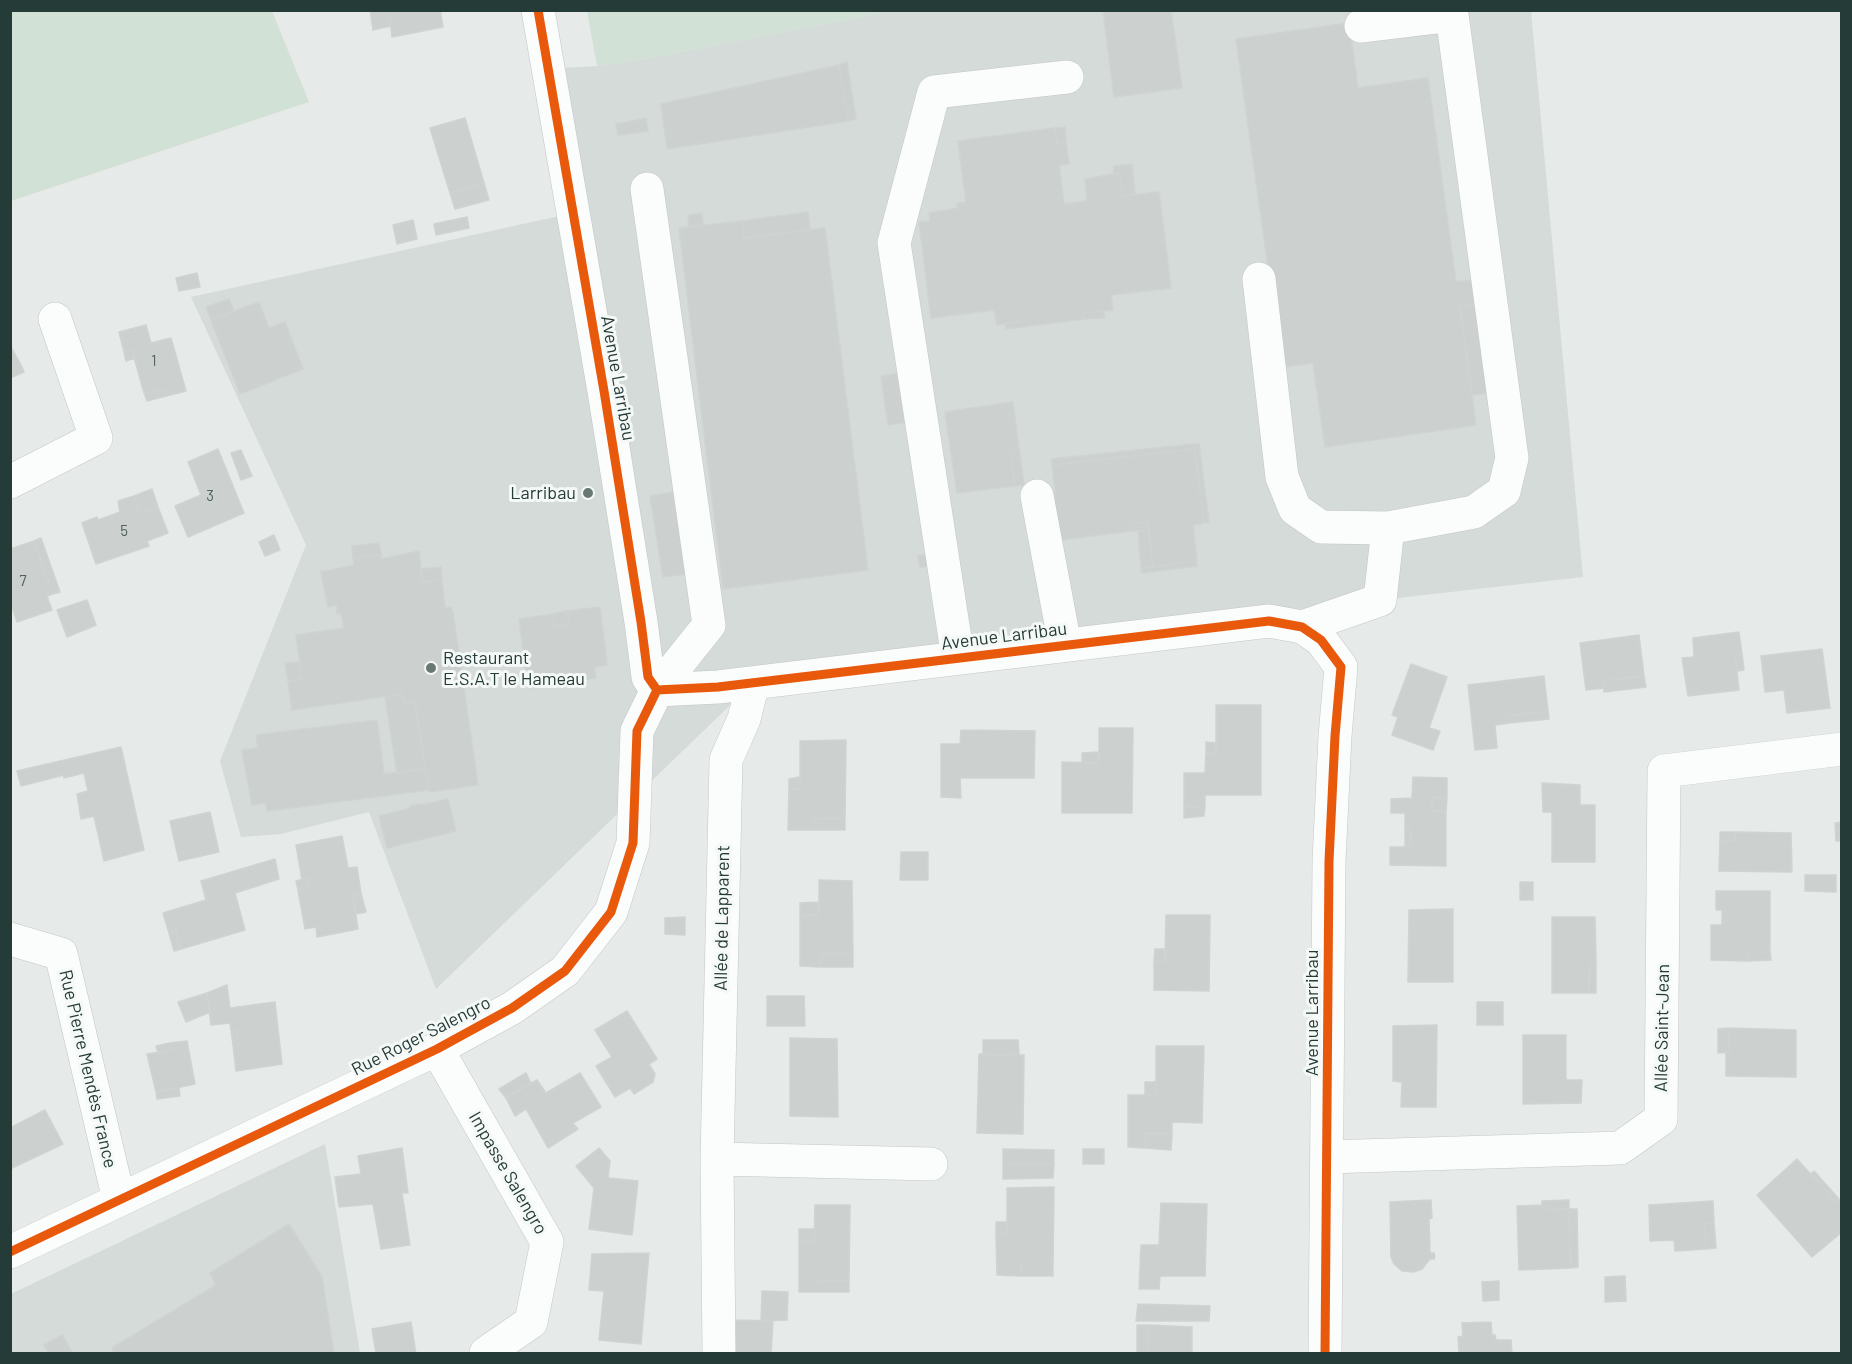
<!DOCTYPE html>
<html>
<head>
<meta charset="utf-8">
<style>
  body { margin:0 }
  #map { position:relative; width:1852px; height:1364px; overflow:hidden; background:#e6eae8; font-family:Barlow,sans-serif }
  canvas { display:block }
  .frame { position:absolute; inset:0; border:12px solid #253b37; pointer-events:none }
</style>
</head>
<body>
<div id="map">
<canvas width="1852" height="1364"></canvas>
<div class="frame"></div>
</div>
<script>
const ctx = document.querySelector('canvas').getContext('2d');
ctx.lineJoin = 'round';
function paint(path, color) { ctx.fillStyle = color; ctx.fill(path, 'evenodd'); }
const toPath = rows => new Path2D(rows.map(r => 'M' + r).join(''));
function strokePath(path, color, width, dash) { ctx.strokeStyle = color; ctx.lineWidth = width; ctx.lineCap = dash ? 'butt' : 'round'; ctx.setLineDash(dash || []); ctx.stroke(path); }
function label(font, color, halo, rows, align = 'center') {
  ctx.font = font + ' Barlow,sans-serif'; ctx.lineWidth = 6; ctx.setLineDash([]); ctx.textBaseline = 'middle'; ctx.strokeStyle = halo; ctx.fillStyle = color; for (const [text, x, y, turn = 0] of rows) {
    ctx.save(); ctx.translate(x, y); ctx.rotate((+turn || 0) * Math.PI / 180); ctx.textAlign = isNaN(turn) ? turn : align; if (halo) ctx.strokeText(text, 0, 0); ctx.fillText(text, 0, 0); ctx.restore();
  }
}
const built = toPath([
  [891,11,1531,11,1583,577,1380,600,753,683,436,989,369,812,281,834,241,837,220,761,306,545,191,297,573,213,548,69,597,66,650,58],
  [325,1144,360,1353,11,1354,11,1294]
]);
const green = toPath([
  [10,11,272,11,309,102,11,201],
  [587,11,587,10,891,11,650,58,597,66]
]);
const building = toPath([
  [370,10,389,10,391,26,373,30,370,10],
  [389,10,440,10,443,27,392,37,389,10],
  [1103,10,1171,10,1182,88,1114,97,1103,10],
  [1349,23,1358,88,1428,78,1456,282,1473,280,1477,305,1460,307,1476,425,1325,447,1313,363,1282,367,1236,39,1349,23],
  [847,62,856,119,848,121,839,65,847,62],
  [839,65,848,121,667,149,661,104,839,65],
  [465,118,484,183,450,193,430,128,465,118],
  [646,118,648,131,618,135,616,124,646,118],
  [1065,127,1066,142,1057,143,1055,128,1065,127],
  [1055,128,1057,143,1066,142,1069,164,1059,165,1064,204,1087,201,1085,179,1119,173,1123,196,1159,192,1171,288,1111,295,1113,310,1083,313,1084,319,1022,327,1022,321,997,325,994,310,931,318,919,222,930,221,929,213,958,208,957,203,966,202,958,141,1055,128],
  [1132,164,1135,194,1123,196,1119,173,1113,175,1114,166,1132,164],
  [484,183,489,200,455,209,450,193,484,183],
  [808,212,810,230,744,238,742,221,808,212],
  [702,213,703,225,689,227,688,215,702,213],
  [467,217,469,228,436,235,434,224,467,217],
  [413,220,417,239,397,244,393,225,413,220],
  [742,221,744,238,825,228,868,570,723,589,679,228,742,221],
  [197,273,200,287,179,291,176,278,197,273],
  [229,299,234,312,211,320,206,307,229,299],
  [259,302,269,328,285,322,303,369,240,394,211,320,259,302],
  [1477,305,1490,393,1472,395,1460,307,1477,305],
  [1103,311,1105,318,1084,319,1083,313,1103,311],
  [1022,321,1022,327,1006,329,1005,323,1022,321],
  [146,325,151,343,171,338,186,391,166,396,164,389,144,393,132,350,124,352,119,332,146,325],
  [10,345,21,365,10,369,10,345],
  [132,350,135,358,126,361,124,352,132,350],
  [21,365,24,372,10,378,10,369,21,365],
  [901,373,908,422,888,425,881,376,901,373],
  [164,389,166,396,147,401,144,393,164,389],
  [1013,402,1019,449,1010,451,1015,486,957,493,945,412,1013,402],
  [1194,444,1199,444,1209,523,1204,523,1194,444],
  [1194,444,1195,449,1052,465,1051,459,1194,444],
  [218,449,244,513,188,537,175,506,201,495,188,462,218,449],
  [1019,449,1024,485,1015,486,1010,451,1019,449],
  [1195,449,1204,523,1193,525,1197,561,1153,567,1147,522,1131,524,1131,531,1060,540,1045,502,1056,500,1052,465,1195,449],
  [241,450,252,476,241,480,231,453,241,450],
  [152,489,158,507,140,513,134,496,152,489],
  [673,492,687,574,663,577,650,496,673,492],
  [134,496,140,513,158,507,168,533,147,541,149,546,96,564,82,523,97,517,98,520,120,512,118,501,134,496],
  [1147,522,1149,530,1131,531,1131,524,1147,522],
  [1149,530,1153,567,1141,568,1138,531,1149,530],
  [274,535,280,550,265,556,259,542,274,535],
  [41,538,60,592,53,594,34,541,41,538],
  [34,541,53,594,47,596,52,610,17,622,13,610,10,610,10,549,34,541],
  [379,543,381,555,353,557,352,546,379,543],
  [419,551,422,582,442,580,445,608,451,607,452,612,453,612,478,785,429,792,415,702,404,704,402,694,292,710,288,681,302,679,296,635,344,628,341,613,337,614,337,605,328,607,321,572,354,565,353,557,381,555,381,559,419,551],
  [927,555,928,566,920,567,918,556,927,555],
  [1197,561,1197,566,1142,573,1141,568,1197,561],
  [441,567,442,580,422,582,421,569,441,567],
  [87,600,96,625,67,637,57,610,87,600],
  [600,607,607,665,594,667,596,678,528,688,519,619,553,614,554,627,569,624,567,611,600,607],
  [567,611,569,624,554,627,553,614,567,611],
  [1739,632,1742,654,1735,654,1739,690,1688,696,1682,658,1694,657,1693,638,1739,632],
  [1639,635,1644,676,1603,681,1604,688,1586,690,1580,643,1639,635],
  [1822,649,1830,708,1787,713,1784,690,1765,692,1761,656,1822,649],
  [1735,654,1742,654,1744,670,1737,671,1735,654],
  [300,662,302,679,288,681,285,663,300,662],
  [1411,664,1447,677,1429,728,1440,731,1433,750,1392,735,1398,717,1392,715,1411,664],
  [1544,676,1548,711,1508,716,1509,723,1495,725,1497,748,1475,750,1468,685,1544,676],
  [1644,676,1646,687,1604,692,1603,681,1644,676],
  [402,694,404,704,415,702,425,769,397,773,385,697,402,694],
  [1216,705,1261,705,1261,795,1205,795,1205,807,1184,807,1184,773,1205,773,1206,754,1216,754,1216,705],
  [1548,711,1549,719,1509,723,1508,716,1548,711],
  [377,720,384,774,425,769,429,790,267,811,266,803,252,805,242,750,258,748,256,735,377,720],
  [1099,728,1133,728,1132,813,1062,813,1062,762,1099,763,1099,728],
  [961,730,1035,731,1034,778,960,778,961,798,941,797,941,744,960,744,961,730],
  [846,740,845,818,813,819,813,830,788,830,789,789,800,789,800,741,846,740],
  [1206,742,1216,743,1216,754,1206,754,1206,742],
  [121,747,144,850,104,861,94,816,81,819,77,794,88,791,84,773,64,778,64,775,21,786,17,771,121,747],
  [1099,752,1099,763,1082,763,1082,753,1099,752],
  [800,777,800,789,789,789,789,779,800,777],
  [1413,777,1447,778,1447,798,1432,797,1432,811,1446,812,1446,866,1390,865,1390,847,1410,847,1411,828,1405,828,1405,813,1391,813,1391,799,1412,798,1413,777],
  [1542,783,1580,785,1580,805,1595,805,1595,862,1552,862,1552,812,1543,812,1542,783],
  [1432,797,1447,798,1446,812,1432,811,1432,797],
  [448,799,456,831,387,848,379,816,411,808,410,806,421,804,421,805,448,799],
  [1184,807,1205,807,1204,816,1184,818,1184,807],
  [210,812,219,852,179,861,170,821,210,812],
  [845,818,845,830,813,830,813,819,845,818],
  [1842,822,1842,841,1836,841,1835,823,1842,822],
  [1405,828,1411,828,1410,847,1405,847,1405,828],
  [1720,832,1735,832,1735,841,1720,841,1720,832],
  [1735,832,1791,833,1792,872,1719,871,1720,841,1735,841,1735,832],
  [342,836,348,868,357,867,361,893,353,896,358,929,317,937,316,927,305,929,298,890,309,888,307,878,302,880,296,845,342,836],
  [901,852,928,852,928,880,900,880,901,852],
  [275,859,279,879,235,893,245,930,181,949,176,931,169,933,163,913,206,900,201,881,275,859],
  [1805,875,1836,875,1836,892,1805,891,1805,875],
  [307,878,309,888,298,890,296,881,307,878],
  [819,880,852,881,853,954,821,954,820,967,800,966,800,916,819,915,819,880],
  [1520,882,1533,882,1533,900,1520,900,1520,882],
  [1716,891,1770,891,1770,952,1747,952,1747,961,1711,960,1711,925,1722,925,1722,910,1716,910,1716,891],
  [361,893,366,912,356,914,353,896,361,893],
  [818,902,819,915,800,916,800,903,818,902],
  [1453,909,1453,982,1408,982,1409,910,1453,909],
  [1166,915,1210,915,1209,991,1154,990,1154,961,1165,962,1166,915],
  [685,917,685,935,665,934,665,918,685,917],
  [1552,917,1595,917,1596,962,1590,962,1589,993,1552,993,1552,917],
  [176,931,181,949,174,951,169,933,176,931],
  [1155,949,1164,949,1165,962,1154,961,1155,949],
  [1747,952,1770,952,1771,960,1747,961,1747,952],
  [821,954,853,954,853,967,820,967,821,954],
  [1590,962,1596,962,1596,993,1589,993,1590,962],
  [227,985,230,1008,275,1002,282,1064,236,1071,233,1045,239,1045,237,1030,231,1030,230,1023,211,1025,207,993,227,985],
  [207,993,210,1012,186,1022,178,1002,207,993],
  [767,996,804,996,805,1026,767,1026,767,996],
  [1477,1002,1503,1002,1503,1025,1477,1025,1477,1002],
  [627,1011,657,1059,649,1064,655,1074,653,1082,634,1094,630,1088,615,1097,596,1066,612,1057,595,1030,627,1011],
  [1437,1025,1436,1107,1401,1107,1402,1082,1393,1081,1393,1026,1437,1025],
  [1729,1028,1729,1052,1718,1053,1718,1029,1729,1028],
  [1729,1028,1796,1030,1796,1077,1726,1076,1726,1052,1729,1052,1729,1028],
  [231,1030,237,1030,239,1045,233,1045,231,1030],
  [1523,1035,1566,1035,1566,1080,1582,1080,1581,1103,1523,1104,1523,1035],
  [790,1038,837,1039,838,1117,790,1116,790,1038],
  [983,1040,1018,1040,1019,1054,983,1055,983,1040],
  [187,1041,195,1084,156,1092,147,1054,173,1050,170,1043,187,1041],
  [170,1043,173,1050,158,1053,156,1046,170,1043],
  [1156,1046,1204,1046,1202,1123,1172,1122,1172,1134,1146,1133,1145,1148,1128,1147,1128,1095,1156,1095,1156,1046],
  [979,1054,1024,1055,1023,1134,977,1133,979,1054],
  [526,1073,531,1083,506,1098,499,1089,526,1073],
  [580,1073,601,1107,573,1123,578,1129,548,1148,526,1109,515,1116,506,1098,537,1080,546,1093,580,1073],
  [1145,1082,1156,1082,1156,1095,1145,1095,1145,1082],
  [179,1088,180,1096,157,1099,156,1092,179,1088],
  [45,1110,63,1144,10,1169,10,1128,45,1110],
  [1146,1133,1172,1134,1171,1150,1145,1148,1146,1133],
  [402,1148,408,1193,402,1193,410,1245,381,1249,373,1204,339,1207,335,1177,361,1174,358,1156,402,1148],
  [599,1148,610,1161,608,1178,638,1181,632,1235,589,1229,594,1188,576,1166,599,1148],
  [1003,1149,1054,1150,1054,1164,1003,1164,1003,1149],
  [1083,1149,1104,1149,1104,1164,1083,1164,1083,1149],
  [1797,1159,1836,1202,1839,1199,1842,1202,1842,1232,1812,1257,1757,1195,1797,1159],
  [1003,1164,1054,1164,1053,1178,1003,1179,1003,1164],
  [1814,1171,1839,1199,1836,1202,1811,1174,1814,1171],
  [1054,1187,1053,1264,1021,1264,1021,1276,997,1275,996,1236,1007,1235,1007,1188,1054,1187],
  [1431,1200,1432,1218,1429,1219,1430,1253,1434,1253,1435,1256,1434,1259,1430,1259,1422,1269,1414,1272,1402,1271,1394,1264,1391,1257,1390,1202,1431,1200],
  [1569,1200,1569,1209,1542,1210,1542,1201,1569,1200],
  [1713,1201,1714,1223,1705,1223,1706,1249,1675,1251,1674,1240,1650,1241,1649,1205,1713,1201],
  [1161,1203,1207,1204,1205,1276,1160,1276,1159,1289,1139,1289,1141,1245,1159,1245,1161,1203],
  [815,1205,850,1205,849,1281,818,1281,818,1292,799,1292,799,1242,814,1242,815,1205],
  [1542,1205,1542,1210,1569,1209,1571,1268,1519,1270,1517,1206,1542,1205],
  [1569,1209,1577,1209,1578,1267,1571,1268,1569,1209],
  [996,1222,1007,1222,1007,1235,996,1236,996,1222],
  [1705,1223,1714,1223,1716,1248,1706,1249,1705,1223],
  [289,1224,322,1277,334,1354,115,1354,112,1348,216,1285,210,1273,289,1224],
  [799,1229,815,1229,814,1242,799,1242,799,1229],
  [649,1253,641,1344,599,1340,604,1291,589,1290,592,1254,649,1253],
  [1021,1264,1053,1264,1053,1276,1021,1276,1021,1264],
  [1625,1276,1626,1301,1605,1302,1605,1277,1625,1276],
  [818,1281,849,1281,849,1292,818,1292,818,1281],
  [1499,1281,1499,1300,1483,1301,1482,1282,1499,1281],
  [762,1291,788,1292,787,1320,761,1321,762,1291],
  [1138,1304,1210,1306,1209,1321,1136,1321,1138,1304],
  [735,1320,773,1321,771,1353,734,1352,735,1320],
  [411,1322,416,1354,376,1354,372,1329,411,1322],
  [1491,1322,1492,1335,1495,1335,1496,1340,1511,1340,1512,1354,1459,1354,1458,1337,1463,1336,1462,1323,1491,1322],
  [1137,1325,1148,1325,1147,1354,1137,1354,1137,1325],
  [1148,1325,1192,1327,1192,1354,1147,1354,1148,1325],
  [62,1335,72,1352,50,1354,44,1345,62,1335]
]);
const minor = toPath([
  [538,10,604,391,641,622,648,677,657,690,718,687,1269,621,1302,627,1321,640,1341,667,1335,736,1329,861,1325,1354],
  [1259,279,1282,477,1295,509,1321,527,1388,528],
  [10,482,96,438,55,319],
  [1037,496,1065,645],
  [1302,627,1380,600,1388,528,1474,512,1504,491,1512,458,1452,15,1361,26],
  [958,658,894,243,934,92,1067,77],
  [10,939,61,954,119,1200],
  [437,1049,547,1242,531,1322,486,1353],
  [1327,1157,1620,1148,1661,1119,1664,771,1842,749],
  [717,1159,931,1164],
  [10,1252,437,1049,512,1008,565,971,611,912,633,843,637,731,657,690,709,625,647,189],
  [719,1354,717,1159,726,760,744,719,753,683]
]);
const cycleway = toPath([
  [538,10,604,391,641,622,648,677,657,690,718,687,1269,621,1302,627,1321,640,1341,667,1335,736,1329,861,1325,1354],
  [10,1252,437,1049,512,1008,565,971,611,912,633,843,637,731,657,690]
]);
const markers = [
  [588,493,6,"#697875"],
  [431,668,6,"#697875"]
];
const numberNames = [
  ["1",154,361],
  ["3",210,496],
  ["5",124,531],
  ["7",23,581]
];
const streetNames = [
  ["Avenue Larribau",618,378,80],
  ["Avenue Larribau",1004,636,-7],
  ["Allée de Lapparent",722,918,-89],
  ["Avenue Larribau",1312,1013,-90],
  ["Allée Saint-Jean",1662,1028,-89],
  ["Rue Roger Salengro",421,1036,-27],
  ["Rue Pierre Mendès France",88,1069,77],
  ["Impasse Salengro",508,1173,60]
];
const poiNames = [
  ["Larribau",576,493],
  ["Restaurant",443,658,"left"],
  ["E.S.A.T le Hameau",443,679,"left"]
];
paint(built, '#d4dbd8');
paint(green, '#d1e1d6');
paint(building, '#ccd1cf');
strokePath(building, '#cfd3d1', 1.5);
strokePath(minor, '#c3c7c5', 34);
strokePath(minor, '#fbfcfc', 33);
strokePath(cycleway, '#e8590c', 9);
for (const [x, y, r, color] of markers) { const dot = new Path2D(); dot.arc(x, y, r, 0, 2 * Math.PI); ctx.fillStyle = color; ctx.fill(dot); strokePath(dot, '#f4f8f6', 2); }
label('15px', '#50615e', null, numberNames);
label('18px', '#253b37', '#f4f8f6', streetNames);
label('18px', '#253b37', '#f4f8f6', poiNames, 'right');
</script>
</body>
</html>
